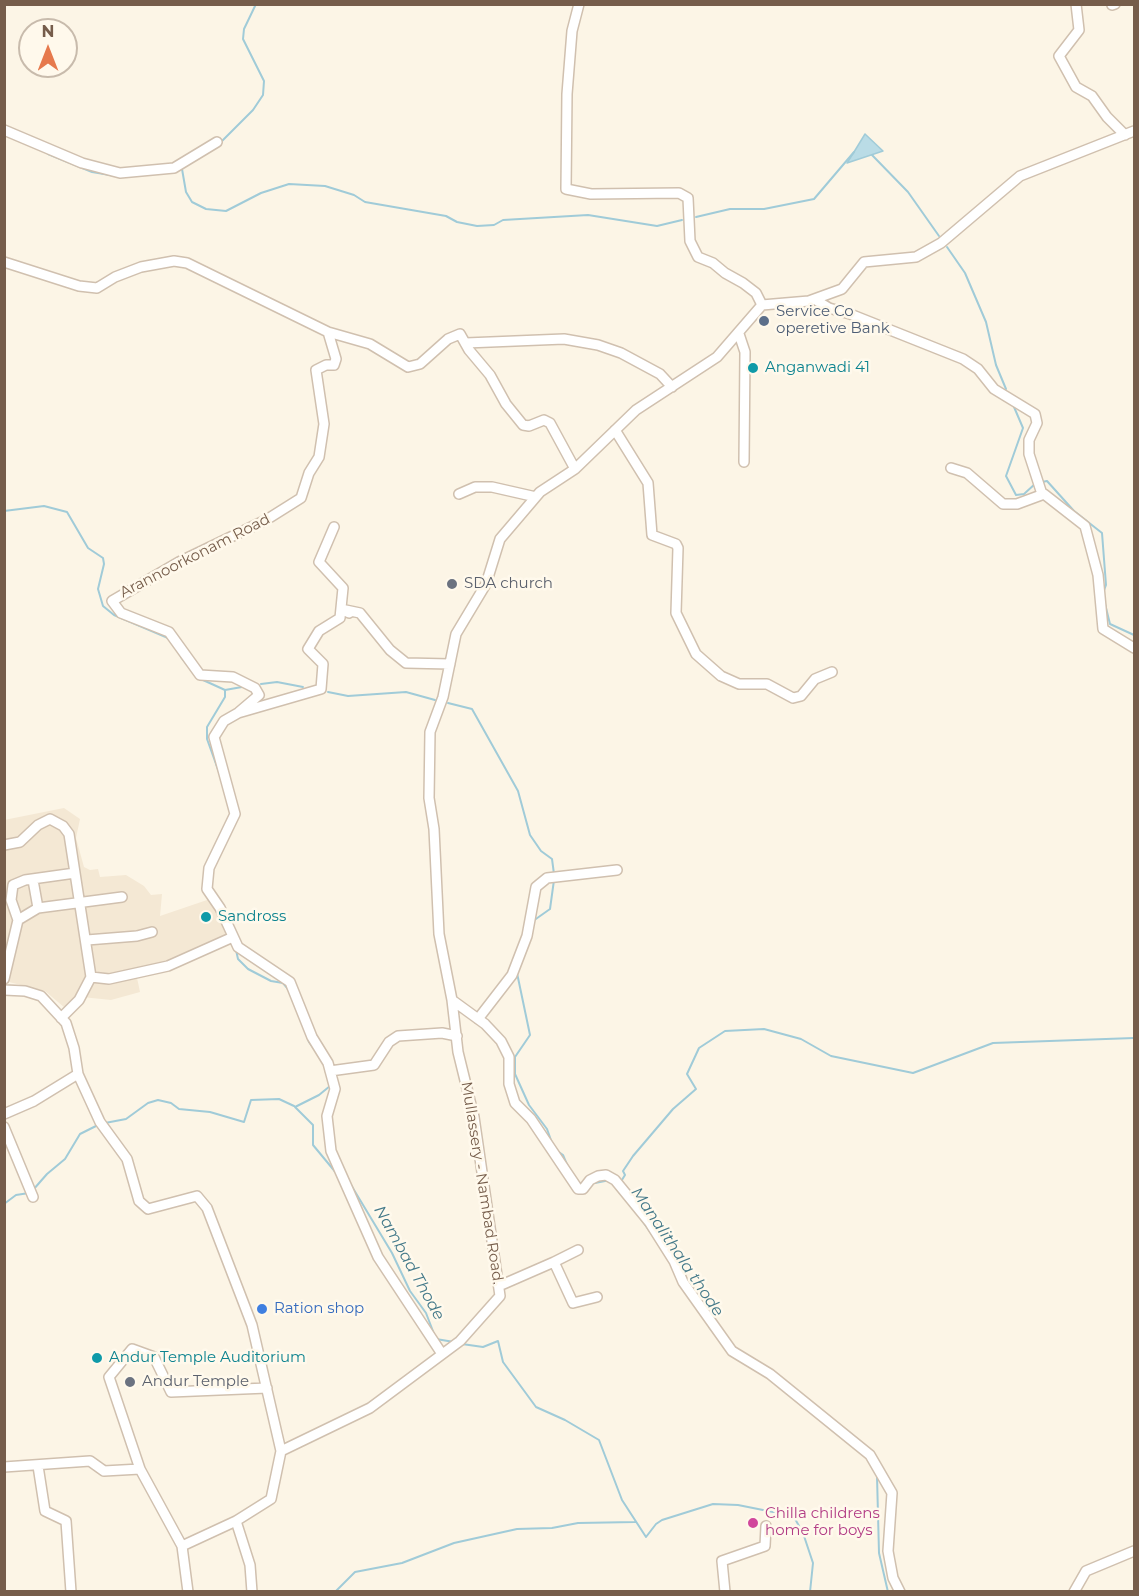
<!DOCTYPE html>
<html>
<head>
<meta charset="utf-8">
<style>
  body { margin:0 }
  #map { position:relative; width:1139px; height:1596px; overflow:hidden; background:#fcf5e6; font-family:Montserrat,sans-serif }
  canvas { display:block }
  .frame { position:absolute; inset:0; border:6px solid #765d4b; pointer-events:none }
  .north { position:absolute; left:18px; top:18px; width:60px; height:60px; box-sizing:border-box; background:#fff9ec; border:2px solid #c8bbac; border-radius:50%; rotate:0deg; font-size:16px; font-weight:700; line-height:24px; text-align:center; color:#765d4b }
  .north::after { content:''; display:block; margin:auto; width:21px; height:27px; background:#e6794c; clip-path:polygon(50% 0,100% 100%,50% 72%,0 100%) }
</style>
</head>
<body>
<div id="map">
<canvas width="1139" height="1596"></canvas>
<div class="frame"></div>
<div class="north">N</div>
</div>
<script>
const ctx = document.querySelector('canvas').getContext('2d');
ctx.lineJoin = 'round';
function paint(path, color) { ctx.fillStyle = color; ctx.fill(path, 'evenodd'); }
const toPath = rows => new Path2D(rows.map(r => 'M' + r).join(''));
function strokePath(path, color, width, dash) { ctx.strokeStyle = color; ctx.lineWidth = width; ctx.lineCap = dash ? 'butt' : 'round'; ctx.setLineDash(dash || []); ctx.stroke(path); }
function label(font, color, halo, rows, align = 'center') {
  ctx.font = font + ' Montserrat,sans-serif'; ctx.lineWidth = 5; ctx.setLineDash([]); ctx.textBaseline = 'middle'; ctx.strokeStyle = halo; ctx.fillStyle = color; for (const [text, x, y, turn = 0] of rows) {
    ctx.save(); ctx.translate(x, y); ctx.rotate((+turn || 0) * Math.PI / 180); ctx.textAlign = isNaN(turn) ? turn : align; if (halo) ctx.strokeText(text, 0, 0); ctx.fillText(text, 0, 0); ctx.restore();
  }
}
const residential = toPath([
  [64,808,80,819,76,838,84,867,90,870,98,869,100,877,126,875,144,886,151,895,162,894,160,916,210,899,222,922,228,941,136,973,140,992,111,1000,82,997,65,1008,45,991,5,981,4,820]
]);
const water = toPath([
  [865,134,883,151,847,163,854,152,865,134]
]);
const stream = toPath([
  [221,142,253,110,263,95,264,81,243,39,244,29,256,4],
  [48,154,92,172,116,176],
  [872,155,908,192,939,236],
  [181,169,199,158],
  [182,169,186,192,192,202,206,209,226,211,261,193,289,184,325,186,354,195,365,202,446,216,457,222,477,226,494,225,503,220,588,215,657,226,682,220],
  [696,217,730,209,764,209,814,199,854,152],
  [947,247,965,273,986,322,996,365,1006,389],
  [1014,407,1023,428,1006,476,1016,495,1024,494,1036,483],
  [1042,482,1047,481,1074,511,1102,533,1106,585,1103,593],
  [4,511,44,506,67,512,88,548,103,558,104,564,98,589,103,606,114,615,168,638],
  [1105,604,1110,624,1134,635],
  [181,657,198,678],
  [203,680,225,690,225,697,207,727,207,739,220,775],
  [261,684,277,682,303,687],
  [225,690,242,687],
  [328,692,348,696,406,692,435,700],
  [448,703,472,709,518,791,530,835,541,851,552,859,554,874],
  [533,921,550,909,554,880],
  [236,950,238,959,248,969,271,981,283,983,288,989],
  [517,950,524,933],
  [517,973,530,1035,515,1057,515,1074,529,1105,547,1129,552,1143],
  [303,1025,309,1042,323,1061],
  [330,1086,319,1095,295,1107,313,1125,313,1145,337,1174],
  [105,1123,126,1119,148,1103,158,1100,171,1103,179,1109,210,1112,244,1122,251,1100,279,1099,294,1106],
  [556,1150,563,1155,568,1167],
  [595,1183,610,1180],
  [620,1183,625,1175,623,1171,633,1156,673,1109,696,1089,687,1074,699,1048,725,1031,764,1029,801,1039,831,1056,913,1073,993,1043,1134,1038],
  [351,1185,392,1253,410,1291,426,1313,436,1339,454,1342],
  [33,1190,47,1174,65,1159,80,1134,100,1124],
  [4,1204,16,1195,29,1193],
  [641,1219,653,1236],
  [709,1327,717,1337],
  [462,1344,483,1347,498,1341,503,1362,536,1407,565,1420,599,1440,622,1500,646,1537,656,1524,662,1520,713,1504,738,1505,773,1512,790,1510,803,1533,813,1563,810,1592],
  [877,1476,879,1553,888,1592],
  [335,1592,355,1572,402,1563,454,1543,517,1529,552,1528,578,1523,635,1522]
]);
const minor = toPath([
  [579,4,572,31,567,94,566,189,591,194,679,193,688,198,690,241,698,257,713,263,725,273,743,283,756,293,762,305],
  [1076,4,1079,30,1059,56,1076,87,1092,96,1107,117,1125,135],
  [1112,5,1115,4],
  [4,130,82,163,120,173,174,168,217,142],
  [4,262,79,286,97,288,115,277,141,267,174,261,187,263,328,332,370,344,408,367,420,364,448,339,460,334,469,350,490,375,506,404,523,425,529,426,544,420,550,423,575,469],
  [814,299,829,308,850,314,963,359,978,369,994,389,1035,414,1037,423,1029,440,1029,454,1042,494],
  [739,334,745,352,744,462],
  [466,343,564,339,598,345,621,353,660,374,672,387],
  [615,430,648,483,652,535,676,544,678,548,676,613,696,654,721,676,739,684,767,684,793,698,801,696,815,679,832,672],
  [951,468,967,473,1003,504,1017,504,1044,494,1085,526,1098,575,1103,629,1134,648],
  [459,494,475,487,492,487,536,497],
  [334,527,319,562,343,588,340,618,319,631,308,649,323,664,321,689,238,713,224,721,214,737,235,814,209,868,207,889,220,908,238,947,290,982,312,1037,328,1063,335,1089,327,1116,331,1151,378,1257,442,1354],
  [349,613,341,609,360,613,390,650,406,663,450,664],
  [239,712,259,695,255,688,233,677,200,675,169,632,121,613,112,601,179,562,266,520,301,498,309,473,319,457,324,424,316,370,326,365,334,365,336,359,328,332],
  [4,845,20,842,38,825,50,819,63,826,69,834,91,977,109,979,168,966,233,937],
  [33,880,38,908],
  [18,920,38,908,122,897],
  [87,940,137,936,152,932],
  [4,979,18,920,11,900,13,885,25,880,75,873],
  [4,990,25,991,41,996,66,1023,74,1048,78,1074,100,1122,127,1159,139,1201,148,1209,197,1196,207,1208,252,1325,281,1451],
  [61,1018,79,1000,91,977],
  [478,1019,512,975,527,936,536,887,547,878,617,870],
  [330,1071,374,1065,389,1042,398,1036,442,1033,457,1036],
  [4,1114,34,1101,78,1074],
  [4,1127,33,1197],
  [554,1262,578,1250],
  [499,1286,554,1262,573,1303,597,1297],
  [38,1466,45,1511,66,1521,71,1592],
  [4,1467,90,1461,104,1471,140,1469,182,1546,236,1521,271,1499,281,1451,370,1408,460,1341,500,1296,474,1117,458,1052,452,1000],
  [140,1469,109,1377,132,1349,154,1357,171,1392,267,1388],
  [236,1521,250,1565,252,1592],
  [182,1546,188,1592],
  [725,1592,722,1561,765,1546,766,1526],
  [900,1592,893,1578,888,1551,892,1493,870,1455,770,1374,732,1351,683,1282,674,1261,650,1223,615,1180,606,1175,598,1176,590,1180,583,1189,578,1189,531,1119,515,1103,509,1084,509,1057,501,1041,485,1024,452,1000,439,934,434,829,429,798,430,732,443,697,456,634,486,584,500,539,540,492,575,469,636,410,717,357,762,305,809,301,842,289,864,262,916,257,941,243,1020,176,1134,131],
  [1074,1592,1086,1571,1134,1551]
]);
const markers = [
  [764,321,6,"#5c6f8a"],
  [753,368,6,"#0f9aa8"],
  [452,584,6,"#6b7280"],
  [206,917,6,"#0f9aa8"],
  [262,1309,6,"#3f7fe0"],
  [97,1358,6,"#0f9aa8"],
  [130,1382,6,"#6b7280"],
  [753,1523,6,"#d1479c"]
];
const serviceNames = [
  ["Service Co",776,312],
  ["operetive Bank",776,329]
];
const cultureNames = [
  ["Anganwadi 41",765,368],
  ["Sandross",218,917],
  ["Andur Temple Auditorium",109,1358]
];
const streetNames = [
  ["Arannoorkonam Road",195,556,-27],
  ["Mullassery - Nambad Road.",482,1183,81]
];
const worshipNames = [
  ["SDA church",464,584],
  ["Andur Temple",142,1382]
];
const shopNames = [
  ["Ration shop",274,1309]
];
const hotelNames = [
  ["Chilla childrens",765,1514],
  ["home for boys",765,1531]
];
const waterNames = [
  ["Manalithala thode",677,1252,56],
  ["Nambad Thode",409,1263,61]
];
paint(residential, '#f4e8d4');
paint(water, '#badce6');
strokePath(water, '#a0cbd8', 1.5);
strokePath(stream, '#a0cbd8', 2);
strokePath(minor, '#d0c0af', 12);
strokePath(minor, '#fff', 9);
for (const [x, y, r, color] of markers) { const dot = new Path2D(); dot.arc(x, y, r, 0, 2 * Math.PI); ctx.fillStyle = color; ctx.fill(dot); strokePath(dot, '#fff9ec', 2); }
label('15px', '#4e5e75', '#fff9ec', serviceNames, 'left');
label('15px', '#0d838f', '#fff9ec', cultureNames, 'left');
label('15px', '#765d4b', '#fff9ec', streetNames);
label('15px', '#5b616d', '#fff9ec', worshipNames, 'left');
label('15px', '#366cbe', '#fff9ec', shopNames, 'left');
label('15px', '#b23c85', '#fff9ec', hotelNames, 'left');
label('italic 16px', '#447989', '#fff9ec', waterNames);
</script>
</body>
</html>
